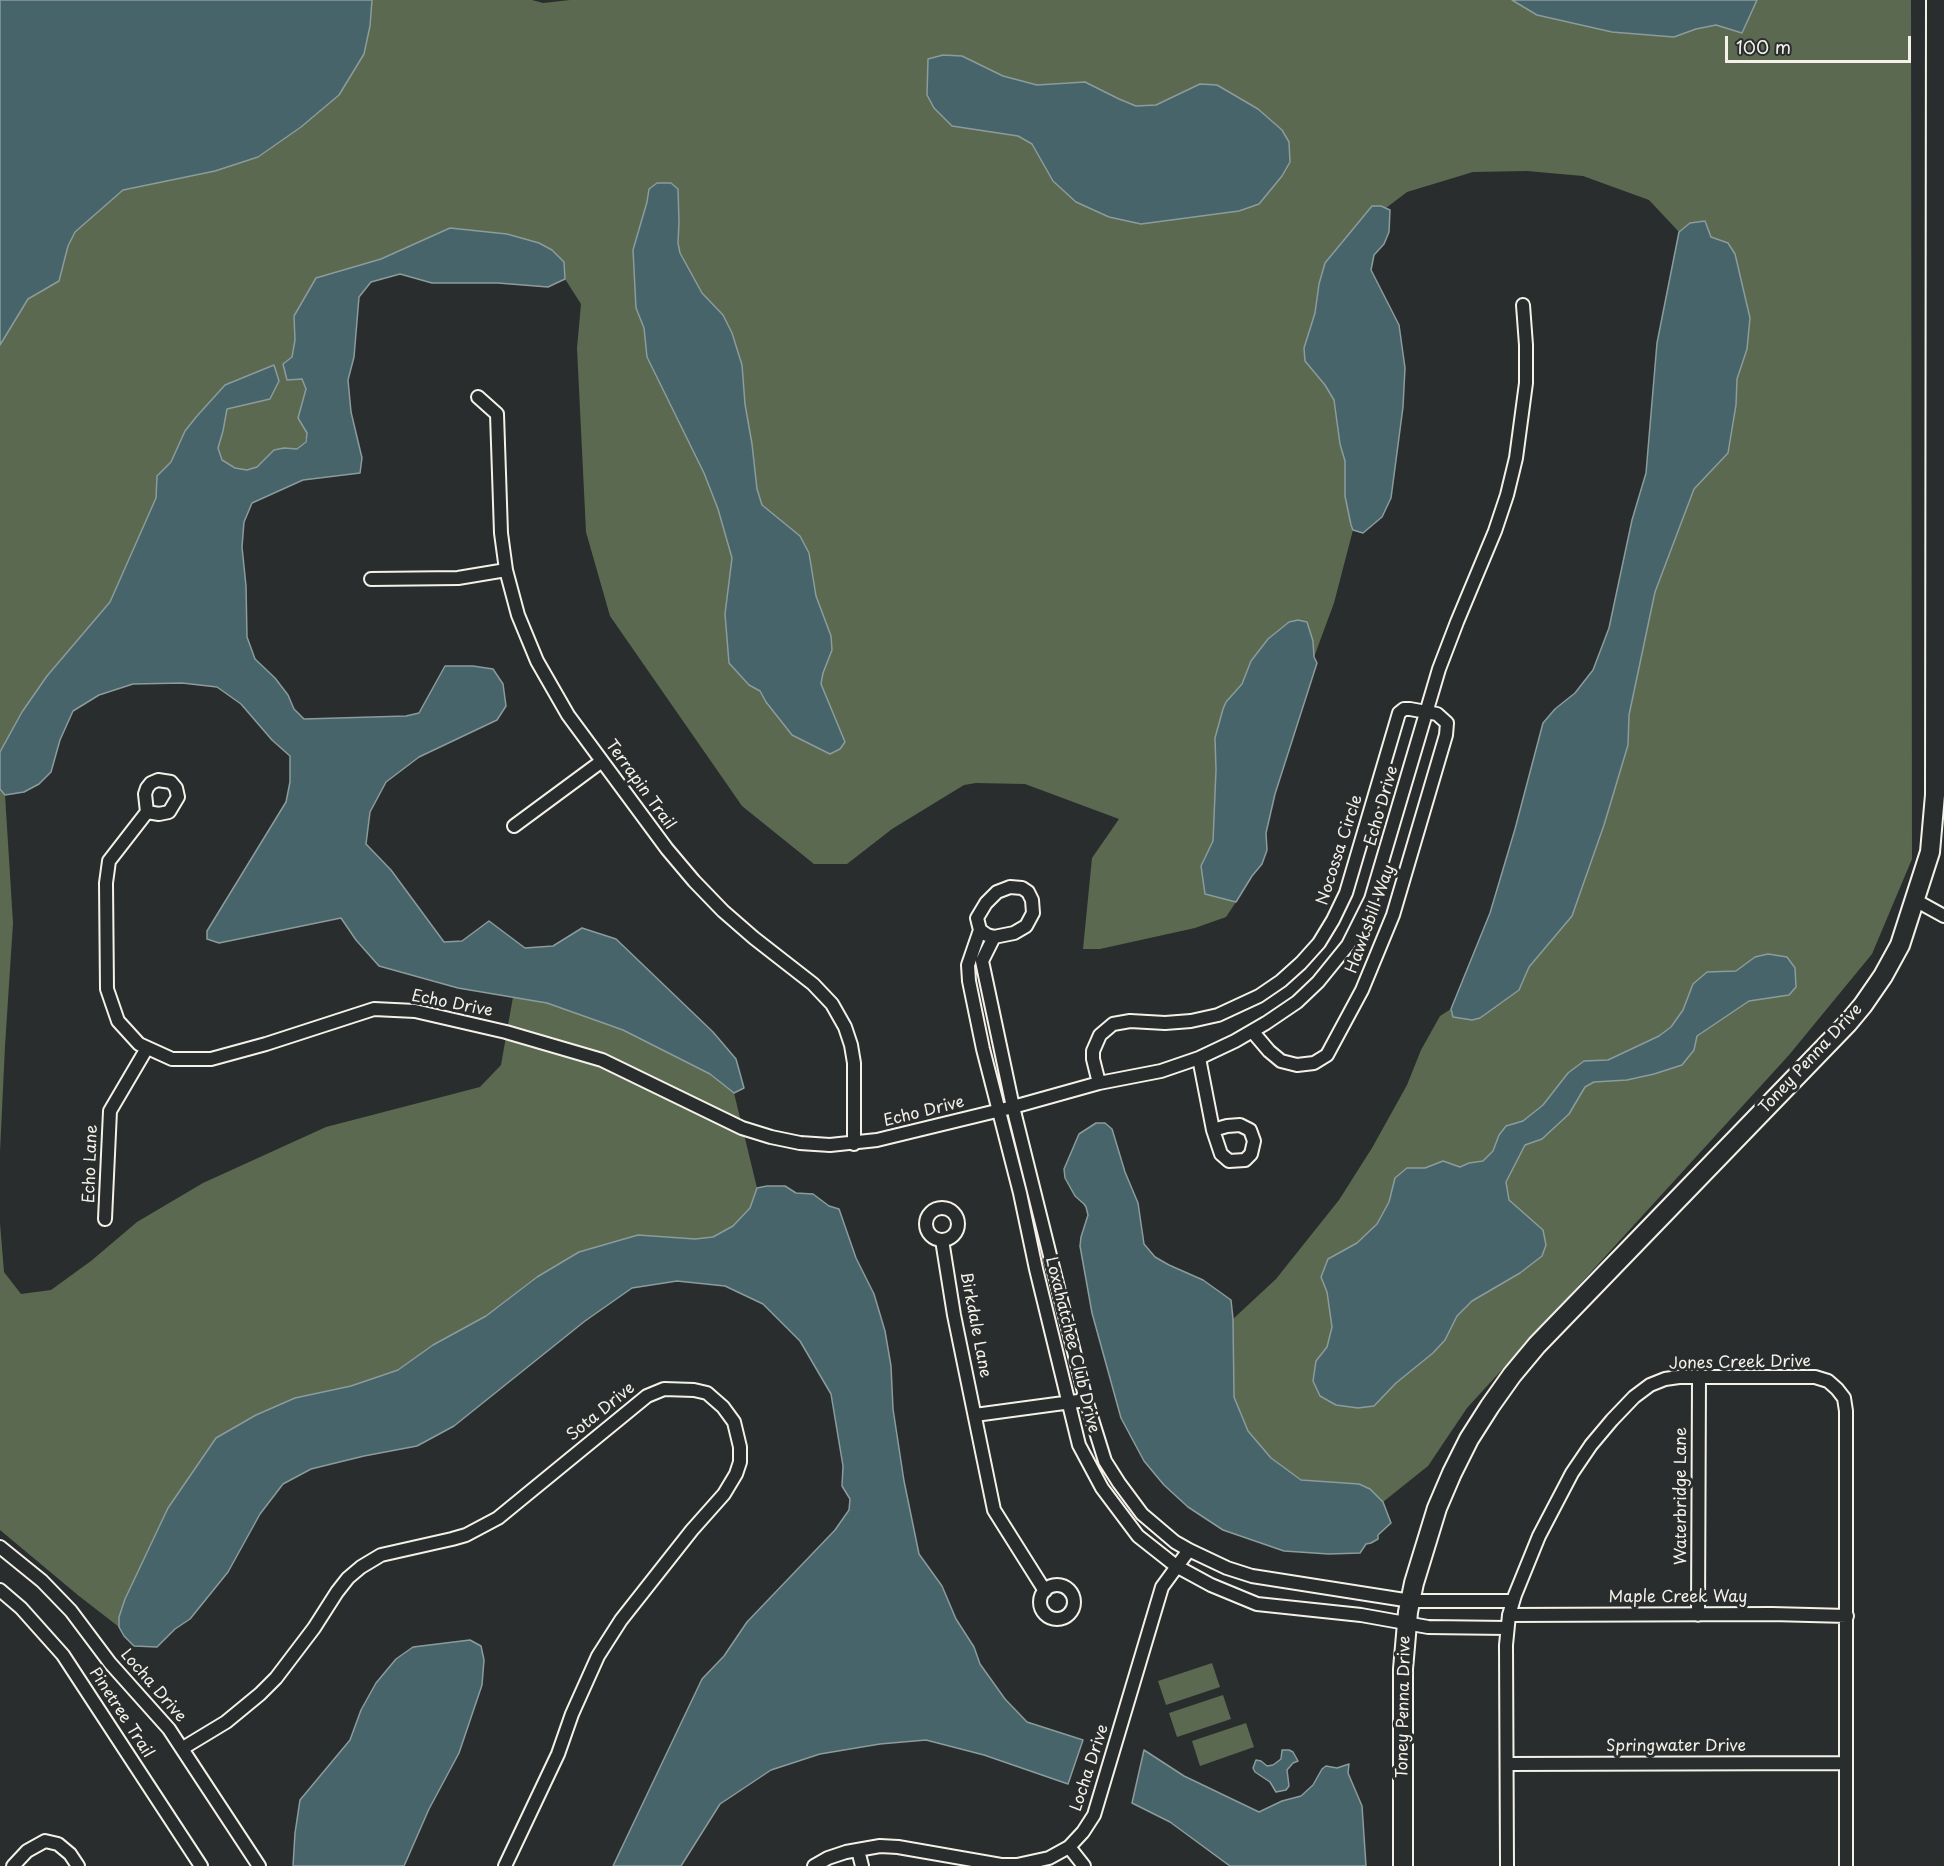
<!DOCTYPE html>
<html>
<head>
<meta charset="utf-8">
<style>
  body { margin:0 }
  #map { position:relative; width:1944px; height:1866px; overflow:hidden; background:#2a2d2e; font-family:"Playpen Sans",sans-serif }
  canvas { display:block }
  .scale { position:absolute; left:1725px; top:36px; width:186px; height:27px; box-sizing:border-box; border:3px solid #f4f1e8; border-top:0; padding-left:8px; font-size:18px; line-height:21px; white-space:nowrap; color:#f4f1e8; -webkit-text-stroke:4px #2a2d2e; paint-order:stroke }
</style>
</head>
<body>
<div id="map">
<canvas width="1944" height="1866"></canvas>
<div class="scale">100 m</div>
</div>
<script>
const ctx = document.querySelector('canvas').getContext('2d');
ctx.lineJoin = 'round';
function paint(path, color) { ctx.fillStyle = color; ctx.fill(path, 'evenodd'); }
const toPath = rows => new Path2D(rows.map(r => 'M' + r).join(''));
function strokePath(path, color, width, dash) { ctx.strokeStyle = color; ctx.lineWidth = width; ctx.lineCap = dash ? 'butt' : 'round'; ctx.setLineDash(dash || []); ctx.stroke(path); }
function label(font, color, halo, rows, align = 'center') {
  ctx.font = font + ' "Playpen Sans",sans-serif'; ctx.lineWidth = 6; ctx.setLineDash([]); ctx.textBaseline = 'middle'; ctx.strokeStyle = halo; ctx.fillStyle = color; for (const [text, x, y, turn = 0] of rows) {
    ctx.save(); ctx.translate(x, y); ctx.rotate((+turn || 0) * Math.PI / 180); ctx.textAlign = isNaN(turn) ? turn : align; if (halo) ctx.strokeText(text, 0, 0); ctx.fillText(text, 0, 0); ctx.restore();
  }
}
const green = toPath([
  [372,0,532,0,543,3,570,0,1512,0,1537,15,1612,32,1674,37,1696,29,1716,25,1742,33,1757,0,1911,0,1912,859,1872,954,1789,1055,1467,1408,1428,1466,1383,1502,1370,1489,1359,1484,1301,1480,1271,1458,1248,1431,1234,1397,1233,1319,1276,1279,1339,1200,1372,1148,1407,1085,1421,1050,1440,1016,1451,1009,1451,1014,1501,1002,1519,990,1529,967,1572,916,1604,825,1628,745,1629,715,1655,592,1694,489,1728,452,1736,405,1737,379,1747,349,1744,291,1728,243,1711,237,1690,223,1679,232,1649,200,1583,176,1527,171,1473,172,1407,192,1386,208,1381,206,1372,206,1325,263,1319,284,1315,313,1304,348,1309,366,1325,385,1334,400,1340,444,1345,461,1351,525,1353,530,1334,603,1314,657,1313,641,1289,622,1268,639,1251,661,1242,684,1226,702,1215,738,1216,770,1213,841,1201,866,1205,894,1236,902,1226,917,1195,928,1100,949,1083,949,1092,858,1119,819,1025,784,976,783,964,785,892,829,847,864,814,864,742,806,610,616,586,532,577,348,581,304,565,279,564,262,450,228,381,259,316,279,294,316,295,340,292,357,283,364,302,379,306,389,298,418,307,433,305,442,297,449,284,448,274,450,257,467,247,470,235,468,222,460,218,448,223,431,227,409,270,399,274,365,225,385,197,416,185,431,171,462,157,476,156,498,110,602,47,676,22,712,0,752,0,345,28,299,59,281,68,246,75,232,123,190,215,171,258,157,301,127,339,95,364,54,370,26],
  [0,789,5,795,13,923,5,1046,0,1152],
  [513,997,547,1003,623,1030,710,1074,734,1093,757,1188,750,1208,733,1226,713,1237,695,1239,638,1235,579,1252,536,1277,486,1316,433,1345,398,1370,351,1386,216,1438,168,1508,125,1599,119,1617,119,1627,79,1596,0,1530,0,1223,4,1272,21,1294,51,1290,91,1261,137,1222,203,1183,326,1127,480,1087,501,1065],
  [1212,1663,1220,1687,1166,1705,1158,1681],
  [1223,1695,1231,1719,1177,1737,1169,1713],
  [1246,1723,1254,1747,1200,1766,1192,1741]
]);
const water = toPath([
  [0,0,372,0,370,26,364,54,339,95,301,127,258,157,215,171,123,190,75,232,68,246,59,281,28,299,0,345,0,0],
  [1512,0,1757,0,1742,33,1716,25,1696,29,1674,37,1612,32,1537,15,1512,0],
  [943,55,962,56,1003,76,1037,85,1085,82,1119,99,1136,106,1156,105,1200,84,1217,85,1258,109,1282,130,1289,142,1290,162,1282,176,1259,204,1239,211,1141,224,1109,217,1076,202,1053,181,1032,144,1018,136,952,126,934,108,927,95,928,59,943,55],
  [657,183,671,183,678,189,679,222,678,243,680,253,702,293,723,315,732,333,742,365,745,404,752,444,757,489,762,505,800,536,809,553,816,596,831,636,832,650,823,673,821,684,845,742,840,749,830,754,792,735,766,702,760,691,749,685,729,663,725,614,732,558,718,509,704,473,647,357,644,328,636,308,633,250,647,202,649,189,657,183],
  [1372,206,1381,206,1390,210,1389,232,1384,244,1374,255,1371,270,1399,325,1405,368,1403,407,1391,498,1382,517,1363,533,1353,530,1351,525,1345,496,1345,461,1340,444,1334,400,1325,385,1305,361,1304,348,1315,313,1319,284,1325,263,1372,206],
  [1705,221,1711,237,1728,243,1735,254,1750,318,1747,349,1737,379,1736,405,1728,453,1694,489,1655,592,1629,715,1628,745,1604,825,1572,916,1529,967,1519,990,1480,1018,1472,1020,1453,1017,1451,1009,1490,913,1515,829,1543,723,1555,709,1575,693,1593,670,1609,628,1632,520,1646,473,1657,343,1679,232,1690,223,1705,221],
  [450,228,507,234,539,243,552,250,564,262,565,279,548,287,498,283,432,283,400,274,371,282,359,297,354,357,348,380,351,412,362,458,360,473,303,480,252,503,244,522,242,547,246,586,247,637,255,659,275,678,288,695,294,709,304,719,406,716,419,713,445,666,473,666,493,669,503,684,506,706,497,720,419,757,386,782,370,812,366,844,391,870,444,942,462,941,489,921,525,948,553,946,582,928,616,939,713,1032,736,1059,744,1088,734,1093,710,1074,623,1030,547,1003,458,988,379,966,356,940,341,918,219,943,207,939,207,931,286,802,290,782,290,756,272,740,241,704,217,687,182,683,133,684,99,695,73,711,60,740,51,772,39,784,24,792,5,795,0,789,0,752,22,712,47,676,110,602,156,498,157,476,171,462,185,431,197,416,225,385,274,365,279,381,270,399,227,409,223,431,218,448,222,460,235,468,247,470,257,467,274,450,284,448,297,449,306,442,307,433,298,418,306,389,302,379,287,380,283,364,292,357,295,340,294,316,316,278,381,259,450,228],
  [1298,620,1307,622,1313,641,1314,657,1317,663,1275,794,1266,833,1267,850,1262,864,1252,876,1236,902,1205,894,1201,866,1213,841,1216,770,1215,738,1223,709,1226,702,1242,684,1251,661,1268,639,1289,622,1298,620],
  [1768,954,1787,957,1795,968,1796,987,1789,995,1749,1001,1697,1036,1694,1050,1682,1065,1654,1074,1627,1080,1594,1082,1585,1087,1569,1114,1542,1139,1525,1145,1506,1182,1509,1200,1543,1230,1546,1245,1542,1256,1520,1273,1472,1301,1457,1316,1445,1340,1433,1353,1396,1383,1374,1406,1358,1408,1336,1405,1320,1396,1313,1381,1316,1361,1327,1347,1332,1327,1327,1292,1321,1277,1328,1259,1357,1243,1377,1224,1389,1202,1395,1178,1407,1168,1425,1168,1443,1161,1460,1167,1469,1163,1483,1161,1493,1151,1499,1135,1506,1126,1523,1121,1543,1105,1568,1073,1584,1061,1608,1060,1659,1036,1671,1027,1683,1010,1693,984,1707,972,1736,971,1755,957,1768,954],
  [1096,1123,1105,1123,1112,1129,1125,1172,1138,1203,1144,1244,1155,1257,1169,1265,1203,1280,1231,1300,1233,1319,1234,1397,1248,1431,1271,1458,1301,1480,1359,1484,1370,1489,1383,1502,1391,1523,1378,1535,1378,1539,1371,1543,1366,1544,1360,1553,1329,1554,1284,1551,1223,1530,1188,1507,1164,1485,1144,1461,1121,1418,1092,1313,1080,1246,1081,1237,1088,1215,1086,1207,1084,1204,1075,1196,1065,1178,1064,1169,1079,1134,1096,1123],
  [767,1186,785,1186,796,1193,813,1194,829,1206,839,1209,856,1258,874,1294,885,1331,891,1366,893,1409,904,1481,919,1554,942,1586,956,1619,974,1647,980,1664,1005,1699,1027,1722,1083,1740,1068,1784,984,1755,926,1740,880,1744,820,1754,771,1770,720,1804,681,1866,613,1866,702,1679,724,1656,747,1622,835,1530,849,1510,850,1499,842,1486,843,1466,831,1394,800,1341,763,1304,725,1286,677,1281,632,1288,585,1321,454,1426,417,1446,364,1456,311,1469,283,1484,260,1514,228,1572,190,1619,175,1629,157,1647,134,1646,124,1636,119,1627,119,1617,125,1599,168,1508,216,1438,256,1415,295,1398,351,1386,398,1370,433,1345,486,1316,537,1277,579,1252,638,1235,695,1239,713,1237,733,1226,750,1208,757,1188,767,1186],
  [470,1640,481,1646,484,1660,482,1685,459,1753,429,1809,404,1866,293,1866,295,1833,300,1800,350,1740,361,1710,376,1683,396,1659,413,1647,470,1640],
  [1144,1750,1184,1776,1259,1812,1282,1801,1301,1796,1313,1785,1322,1769,1326,1766,1337,1768,1349,1764,1348,1773,1362,1806,1366,1866,1230,1866,1170,1822,1132,1803,1144,1750],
  [1282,1750,1289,1750,1293,1752,1298,1761,1293,1763,1287,1770,1289,1786,1286,1790,1276,1792,1270,1782,1255,1772,1253,1768,1256,1760,1261,1761,1267,1766,1273,1765,1281,1759,1282,1750]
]);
const street = toPath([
  [478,397,497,414,501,533,506,570,518,615,537,661,568,715,667,849,694,881,723,911,754,938,813,984,832,1004,845,1027,851,1045,854,1063,854,1144],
  [371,579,458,578,506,570],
  [147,812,145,794,147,788,151,783,158,780,171,782,176,788,178,797,169,812,159,814,147,812,109,861,106,883,107,989,118,1021,139,1044,172,1059,211,1059,266,1044,374,1009,415,1011,506,1032,602,1060,742,1128,771,1137,800,1143,830,1145,877,1140,1013,1107,1099,1083,1161,1071,1199,1058,1235,1041,1266,1023,1297,1002,1318,982,1348,945,1371,899,1439,669,1457,622,1495,531,1507,495,1516,458,1526,383,1526,345,1523,305],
  [514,826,602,761],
  [1010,887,1022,888,1028,892,1032,900,1033,913,1026,926,1014,933,994,937,987,935,980,930,977,918,986,903,997,892,1010,887],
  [1915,900,1944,916],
  [980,930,968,965,969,981,983,1049,1020,1193,1036,1269,1079,1445,1102,1488,1138,1536,1176,1566,1211,1585,1257,1604,1361,1615,1428,1627,1507,1628],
  [994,937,982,961,1013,1107,1086,1400,1105,1461,1119,1483,1142,1514,1175,1542,1189,1550,1227,1568,1252,1576,1411,1601,1513,1601],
  [1199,1058,1213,1130,1221,1154,1229,1161,1245,1160,1251,1154,1254,1141,1250,1130,1240,1125,1227,1126,1213,1130],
  [1099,1083,1093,1059,1093,1051,1100,1035,1113,1024,1130,1021,1165,1023,1191,1021,1218,1015,1259,996,1281,981,1301,963,1319,943,1333,920,1346,893,1399,713,1404,709,1410,709,1437,714,1447,723,1446,735,1393,915,1362,990,1327,1055,1314,1063,1297,1065,1281,1061,1269,1051,1252,1031],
  '926 1224a16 16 0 1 1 32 0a16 16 0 1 1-32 0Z',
  [105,1219,110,1111,147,1048],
  [942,1240,954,1315,994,1510,1045,1591],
  [975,1415,1086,1400],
  [0,1547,42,1581,71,1611,110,1663,169,1729,259,1866],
  '1040 1602a17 17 0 1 1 34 0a17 17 0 1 1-34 0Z',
  [0,1590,21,1608,63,1655,201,1866],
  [1509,1615,1772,1614,1847,1616],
  [1698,1615,1699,1378],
  [183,1748,226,1722,260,1694,276,1678,314,1628,337,1592,348,1578,361,1567,381,1555,452,1539,466,1535,498,1518,647,1396,664,1389,694,1390,707,1393,723,1407,734,1422,740,1447,740,1462,736,1474,724,1494,692,1530,621,1620,598,1656,572,1714,558,1754,505,1866],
  [1507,1764,1845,1763],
  [1069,1847,1084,1866],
  [858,1850,862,1866],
  [13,1866,27,1851,45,1841,58,1844,70,1854,78,1866],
  [814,1866,828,1858,846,1852,880,1846,898,1847,1001,1865,1017,1865,1049,1858,1069,1847,1083,1832,1094,1815,1162,1587,1189,1550],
  [1507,1866,1506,1645,1509,1615,1515,1595,1539,1536,1572,1473,1591,1445,1612,1420,1634,1397,1650,1385,1665,1379,1679,1377,1815,1377,1828,1381,1837,1389,1844,1398,1846,1411,1846,1866]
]);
const secondary = toPath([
  [1403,1866,1403,1669,1408,1612,1414,1583,1437,1508,1452,1473,1469,1439,1490,1406,1512,1375,1537,1345,1848,1023,1863,1005,1883,976,1900,945,1930,852,1935,795,1936,0]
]);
const streetNames = [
  ["Terrapin Trail",640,785,54],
  ["Echo Drive",1382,806,-74],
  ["Nocossa Circle",1340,850,-72],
  ["Hawksbill Way",1371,919,-70],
  ["Echo Drive",452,1004,11],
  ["Toney Penna Drive",1811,1059,-47],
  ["Echo Drive",924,1112,-14],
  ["Echo Lane",91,1164,-88],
  ["Birkdale Lane",975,1325,79],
  ["Loxahatchee Club Drive",1072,1345,76],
  ["Jones Creek Drive",1740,1363,-1],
  ["Sota Drive",601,1412,-39],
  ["Waterbridge Lane",1682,1496,-90],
  ["Maple Creek Way",1678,1598],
  ["Locha Drive",153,1686,49],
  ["Toney Penna Drive",1404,1707,-89],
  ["Pinetree Trail",121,1713,57],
  ["Springwater Drive",1676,1747],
  ["Locha Drive",1090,1768,-72]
];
paint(green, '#5b6951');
paint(water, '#466469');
strokePath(water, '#8c9c9c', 1.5);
strokePath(street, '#f4f1e8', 16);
strokePath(secondary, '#f4f1e8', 22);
strokePath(street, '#2a2d2e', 12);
strokePath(secondary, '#2a2d2e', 18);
label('16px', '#f4f1e8', '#2a2d2e', streetNames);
</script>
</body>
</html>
